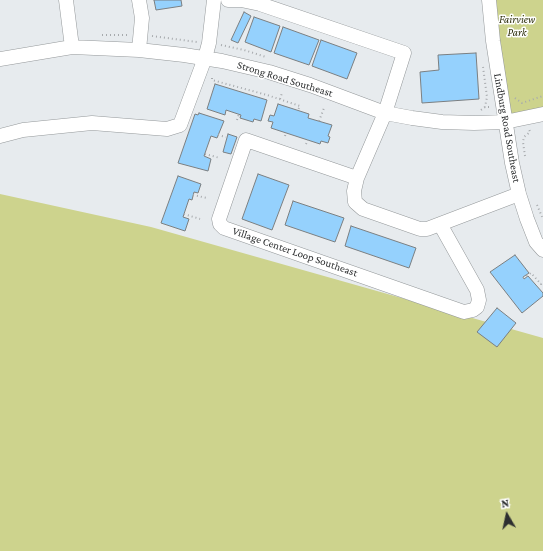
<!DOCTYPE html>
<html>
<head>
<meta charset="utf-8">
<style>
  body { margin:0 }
  #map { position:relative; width:543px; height:551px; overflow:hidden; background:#e7ebee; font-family:"Crimson Pro",serif }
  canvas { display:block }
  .north { position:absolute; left:487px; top:495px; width:40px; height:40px; -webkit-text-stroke:3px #fff; paint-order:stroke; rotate:351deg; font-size:11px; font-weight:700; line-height:16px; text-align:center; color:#2d2f30 }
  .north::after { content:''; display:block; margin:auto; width:14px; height:18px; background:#2d2f30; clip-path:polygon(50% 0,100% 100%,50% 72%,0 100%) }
</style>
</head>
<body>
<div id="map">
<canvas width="543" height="551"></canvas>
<div class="north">N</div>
</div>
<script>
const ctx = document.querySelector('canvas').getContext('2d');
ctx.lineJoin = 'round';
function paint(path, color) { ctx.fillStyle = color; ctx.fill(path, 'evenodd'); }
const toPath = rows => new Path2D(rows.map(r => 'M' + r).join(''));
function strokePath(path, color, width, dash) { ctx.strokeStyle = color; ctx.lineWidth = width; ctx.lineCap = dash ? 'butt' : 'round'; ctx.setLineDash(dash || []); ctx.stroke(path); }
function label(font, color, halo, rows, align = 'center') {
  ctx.font = font + ' "Crimson Pro",serif'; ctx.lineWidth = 3; ctx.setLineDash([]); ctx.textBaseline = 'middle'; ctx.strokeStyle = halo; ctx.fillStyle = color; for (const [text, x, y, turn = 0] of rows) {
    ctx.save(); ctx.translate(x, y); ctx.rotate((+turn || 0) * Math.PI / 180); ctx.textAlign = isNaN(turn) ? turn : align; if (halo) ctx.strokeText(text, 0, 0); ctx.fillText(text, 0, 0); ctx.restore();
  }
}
const green = toPath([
  [489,0,543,0,543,114,505,122],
  [0,194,151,227,543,338,543,551,0,551]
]);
const building = toPath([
  [154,0,181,0,182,6,156,10,154,0],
  [244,12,251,16,238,43,231,40,244,12],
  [254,17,280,26,271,52,245,42,254,17],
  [283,27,319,40,309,65,274,53,283,27],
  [321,40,357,53,347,79,312,66,321,40],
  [476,53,479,99,422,103,420,72,439,70,438,55,476,53],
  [215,84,267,100,261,121,254,119,253,122,240,118,241,115,226,110,225,115,207,109,215,84],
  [278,104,309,114,308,118,332,125,328,136,330,137,328,143,321,141,320,144,271,128,273,122,268,121,270,115,274,116,278,104],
  [199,113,224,121,217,138,211,136,204,156,211,159,208,171,178,163,195,114,198,115,199,113],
  [228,134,237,137,231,154,223,152,228,134],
  [258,174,289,185,272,230,242,219,258,174],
  [178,176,201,184,198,193,194,192,192,200,189,199,183,217,189,219,185,231,161,223,178,176],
  [293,201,344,218,335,242,285,225,293,201],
  [351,226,416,248,409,268,345,246,351,226],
  [515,255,529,273,523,277,524,279,528,276,543,293,543,296,522,313,490,272,515,255],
  [497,308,516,323,497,347,477,332,497,308]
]);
const path = toPath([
  [102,35,128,35],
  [152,36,197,42],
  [221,45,244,50,266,57],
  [483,67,487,97,485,107],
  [212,78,212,80,267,95,300,106,298,110],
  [515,98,522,103,543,96],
  [280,99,282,93],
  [481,110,485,107,491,107],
  [237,120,239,114],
  [319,121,324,108],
  [218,135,226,137],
  [285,136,286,133],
  [306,144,308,140],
  [205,154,220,158],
  [525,156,523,142,524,137,530,132,529,129],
  [193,195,207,198],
  [537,205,543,219],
  [184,214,200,219],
  [523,278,531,273,541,284,543,282]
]);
const minor = toPath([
  [66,0,72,47],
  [139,0,142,18,139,50],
  [228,0,241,0,260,4,404,53,385,113,357,178,354,191,355,202,363,209,420,229,427,229,519,194],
  [489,0,493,41,512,163,519,194,527,219,536,242,543,250],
  [0,59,72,47,139,50,184,55,222,61,269,72,310,85,385,113,412,118,442,122,474,123,505,122,543,114],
  [0,136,23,130,92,123,167,129,180,125,205,58,209,43,214,0],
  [357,178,246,140,219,219,220,224,224,228,464,312,473,310,477,307,479,300,477,290,440,224]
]);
const parkNames = [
  ["Fairview",517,20],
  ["Park",517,33]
];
const streetNames = [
  ["Strong Road Southeast",285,79,17],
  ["Lindburg Road Southeast",507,128,80],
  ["Village Center Loop Southeast",295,252,19]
];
paint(green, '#cdd38d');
paint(building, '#95d1fd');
strokePath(building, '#7b7f81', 1);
strokePath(minor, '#94989a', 15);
strokePath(path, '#a7aaad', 2, [1, 3]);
strokePath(minor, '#fff', 14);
label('italic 11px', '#2a2c07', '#fff', parkNames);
label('11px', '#2d2f30', '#fff', streetNames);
</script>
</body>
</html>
